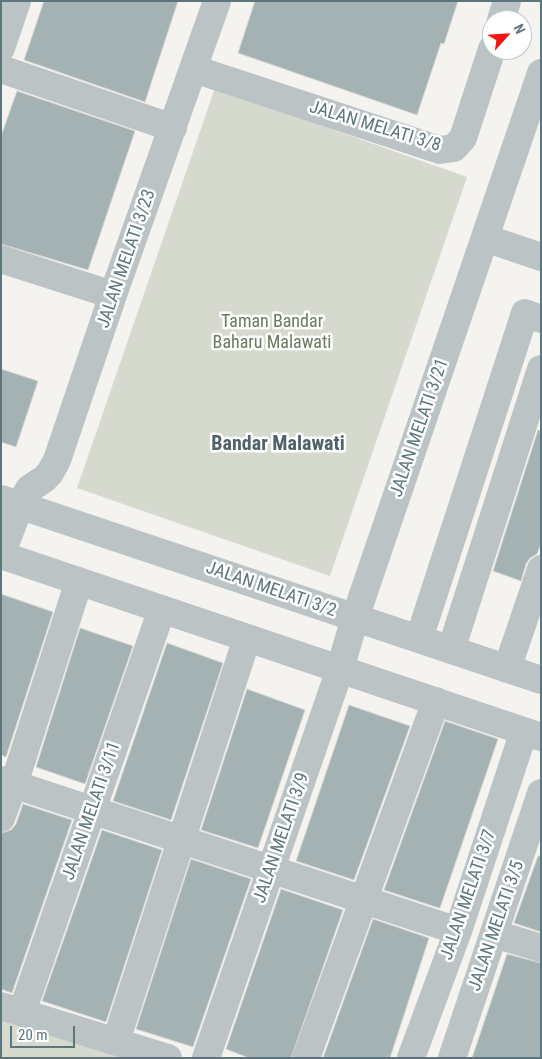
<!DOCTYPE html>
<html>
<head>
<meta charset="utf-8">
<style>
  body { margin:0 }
  #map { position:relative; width:542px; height:1059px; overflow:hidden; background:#f4f3ef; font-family:"Roboto Condensed",sans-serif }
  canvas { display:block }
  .frame { position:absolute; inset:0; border:2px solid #5d767d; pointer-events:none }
  .north { position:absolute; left:482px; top:10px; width:50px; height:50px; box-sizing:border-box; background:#fff; border:1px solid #bec8cb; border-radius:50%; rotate:64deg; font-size:14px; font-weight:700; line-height:20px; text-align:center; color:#5d767d }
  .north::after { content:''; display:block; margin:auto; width:18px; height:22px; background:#ef1614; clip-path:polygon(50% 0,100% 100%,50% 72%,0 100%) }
  .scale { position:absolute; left:10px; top:1026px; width:65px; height:22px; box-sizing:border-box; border:2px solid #5d767d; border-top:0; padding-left:6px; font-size:15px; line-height:18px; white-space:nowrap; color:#5d767d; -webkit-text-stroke:4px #fff; paint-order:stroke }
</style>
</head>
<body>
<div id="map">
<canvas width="542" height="1059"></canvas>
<div class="frame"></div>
<div class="north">N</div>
<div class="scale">20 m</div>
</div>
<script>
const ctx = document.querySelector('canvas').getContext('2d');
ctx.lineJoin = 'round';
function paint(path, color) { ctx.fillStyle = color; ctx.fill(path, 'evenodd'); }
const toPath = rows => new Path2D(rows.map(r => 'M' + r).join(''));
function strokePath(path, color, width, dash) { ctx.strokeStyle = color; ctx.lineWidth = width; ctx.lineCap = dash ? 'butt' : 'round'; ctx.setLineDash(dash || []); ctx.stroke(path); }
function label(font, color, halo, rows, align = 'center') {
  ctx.font = font + ' "Roboto Condensed",sans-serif'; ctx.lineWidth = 5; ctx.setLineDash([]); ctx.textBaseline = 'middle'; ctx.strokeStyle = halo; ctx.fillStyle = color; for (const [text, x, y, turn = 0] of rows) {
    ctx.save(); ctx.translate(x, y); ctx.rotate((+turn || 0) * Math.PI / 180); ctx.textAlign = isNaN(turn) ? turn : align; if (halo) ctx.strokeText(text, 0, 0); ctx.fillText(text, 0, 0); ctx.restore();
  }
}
const green = toPath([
  [215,88,467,177,330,576,77,488],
  [1,1020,121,1058,1,1058]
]);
const building = toPath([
  [44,1,178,1,145,102,24,60,44,1],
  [255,1,458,1,444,44,441,43,417,115,238,53,255,1],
  [17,91,135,131,88,270,1,244,1,136,17,91],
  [1,369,38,381,16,447,1,442,1,369],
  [538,430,541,431,541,544,537,554,530,558,526,564,521,581,493,571,538,430],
  [1,594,53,612,6,757,1,755,1,594],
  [80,628,133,646,85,784,36,767,80,628],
  [167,643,223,663,171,820,113,801,167,643],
  [247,689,305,710,258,848,201,830,247,689],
  [349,705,410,726,354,880,296,861,349,705],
  [445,721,498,739,440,908,439,908,384,890,445,721],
  [23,804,72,820,12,993,1,989,1,833,11,830,16,824,23,804],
  [102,830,162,850,106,1022,42,1001,102,830],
  [538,856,541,856,541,932,514,923,538,856],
  [191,859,251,879,193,1047,136,1029,191,859],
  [281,889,343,910,291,1058,249,1058,226,1049,281,889],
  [373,919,429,938,390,1058,323,1058,373,919],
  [507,954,541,963,541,1058,472,1058,507,954]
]);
const minor = toPath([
  [501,20,507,1],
  [1,48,17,1],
  [1,69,173,128],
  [194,69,440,150,454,148,463,138,492,49],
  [485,238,541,257],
  [1,259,113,295],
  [1,499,541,680],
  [1,555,20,505,29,489,44,479,50,473,57,460,113,295,217,1],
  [1,555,541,737],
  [419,639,525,313,541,319],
  [451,650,541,369],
  [507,669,541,569],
  [1,780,458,931],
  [1,818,14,784,79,581],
  [495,934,541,948],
  [1,1006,168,1058],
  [22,1012,162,609],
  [116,1041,247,638],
  [206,1058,340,669,355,618,541,73],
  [306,1058,436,701],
  [411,1058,458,931,524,731],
  [452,1058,541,793]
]);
const streetNames = [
  ["JALAN MELATI 3/8",375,127,17],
  ["JALAN MELATI 3/23",127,259,-71],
  ["JALAN MELATI 3/21",420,428,-71],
  ["JALAN MELATI 3/2",271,590,19],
  ["JALAN MELATI 3/11",92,811,-71],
  ["JALAN MELATI 3/9",282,838,-71],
  ["JALAN MELATI 3/7",469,895,-71],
  ["JALAN MELATI 3/5",497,926,-71]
];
const parkNames = [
  ["Taman Bandar",272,322],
  ["Baharu Malawati",272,343]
];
const quarterNames = [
  ["Bandar Malawati",278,445]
];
paint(green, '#d5d9ce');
paint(building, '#a5b2b4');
strokePath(building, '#d5d5d2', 1);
strokePath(minor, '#bcc3c5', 28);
label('18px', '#5d767d', '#fff', streetNames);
label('18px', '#6b7a60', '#fff', parkNames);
label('bold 20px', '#4f6267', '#fff', quarterNames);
</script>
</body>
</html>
